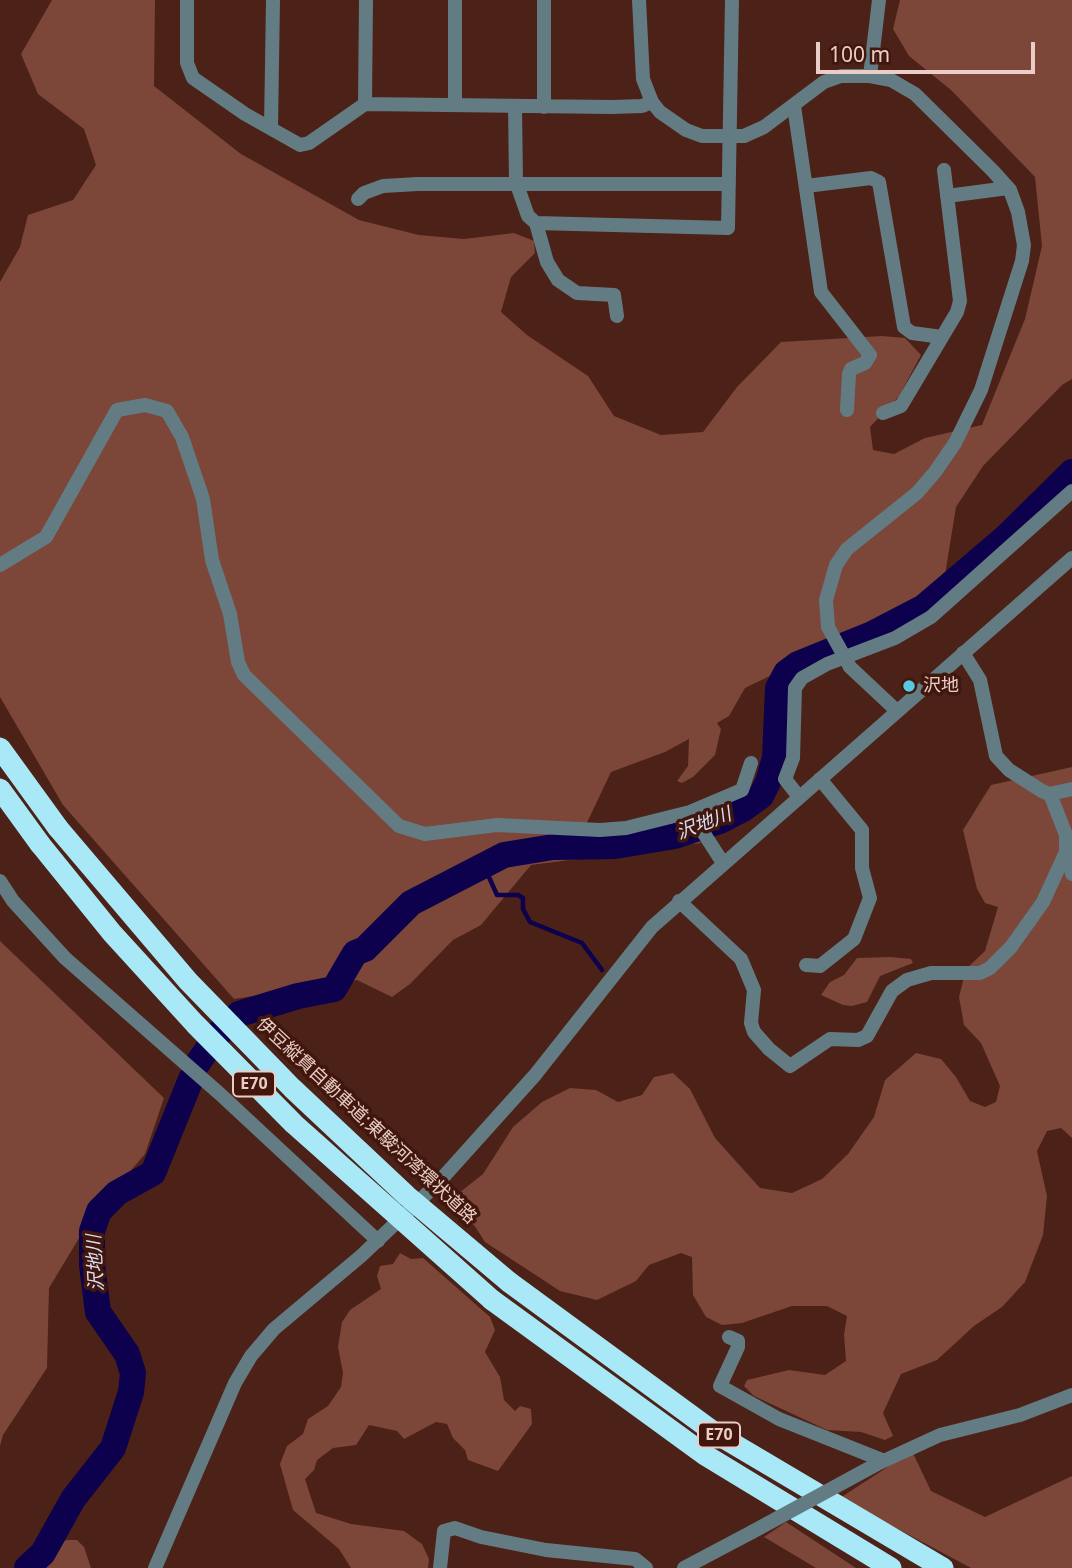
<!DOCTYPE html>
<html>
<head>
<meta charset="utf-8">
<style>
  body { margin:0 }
  #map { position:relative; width:1072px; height:1568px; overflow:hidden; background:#4c2117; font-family:"Noto Sans",sans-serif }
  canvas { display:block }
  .scale { position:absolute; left:816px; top:42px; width:219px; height:32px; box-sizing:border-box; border:4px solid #e9cdc6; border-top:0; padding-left:9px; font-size:21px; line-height:24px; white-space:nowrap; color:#e9cdc6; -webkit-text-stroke:5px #41170d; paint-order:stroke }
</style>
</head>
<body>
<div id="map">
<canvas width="1072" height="1568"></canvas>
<div class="scale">100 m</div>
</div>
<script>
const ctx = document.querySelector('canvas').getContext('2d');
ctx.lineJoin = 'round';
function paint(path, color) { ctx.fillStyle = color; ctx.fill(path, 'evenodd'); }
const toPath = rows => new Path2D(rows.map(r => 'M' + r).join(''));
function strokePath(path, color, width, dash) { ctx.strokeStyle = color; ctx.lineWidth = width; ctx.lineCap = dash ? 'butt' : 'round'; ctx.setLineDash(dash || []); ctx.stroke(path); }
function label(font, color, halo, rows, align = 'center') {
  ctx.font = font + ' "Noto Sans","Noto Sans JP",sans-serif'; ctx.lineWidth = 7; ctx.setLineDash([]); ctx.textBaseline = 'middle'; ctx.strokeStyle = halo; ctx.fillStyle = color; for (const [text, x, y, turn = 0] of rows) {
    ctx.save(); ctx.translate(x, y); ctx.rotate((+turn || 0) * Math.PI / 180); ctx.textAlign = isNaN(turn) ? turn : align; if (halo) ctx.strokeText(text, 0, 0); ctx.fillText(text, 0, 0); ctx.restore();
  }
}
const green = toPath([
  [52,0,155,0,154,86,241,154,359,220,419,235,464,239,514,233,534,241,535,253,511,277,501,312,527,335,588,376,614,416,661,435,703,432,737,387,781,342,882,336,905,338,921,355,899,396,870,427,873,450,894,454,925,438,982,425,1025,319,1042,246,1035,177,951,90,909,56,893,29,900,0,1072,0,1072,379,1062,385,983,466,956,507,944,581,865,630,745,688,729,716,717,723,721,729,715,755,693,777,682,783,677,781,688,766,689,739,665,752,611,772,583,831,686,818,701,843,531,865,481,925,453,940,410,984,392,997,357,980,234,999,63,805,0,697,0,282,20,247,28,215,73,200,96,165,84,129,38,94,21,54],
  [1072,767,1072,1138,1061,1128,1047,1131,1037,1151,1047,1196,1043,1235,1025,1282,1002,1307,974,1326,937,1360,901,1374,883,1413,893,1436,885,1440,861,1432,827,1430,754,1396,744,1386,747,1380,789,1370,825,1375,846,1361,844,1335,847,1316,827,1306,792,1306,742,1323,722,1325,706,1317,693,1295,692,1257,681,1253,649,1265,636,1281,597,1300,560,1291,485,1242,474,1225,450,1213,450,1200,483,1174,513,1127,542,1102,570,1088,596,1090,618,1102,642,1095,654,1077,673,1073,690,1089,715,1138,760,1188,792,1193,822,1179,848,1154,874,1117,885,1080,916,1053,941,1059,956,1077,970,1101,985,1107,996,1102,1000,1086,981,1043,964,1025,959,997,966,969,985,951,998,907,985,903,977,889,963,830,991,785],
  [0,941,164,1098,145,1154,93,1215,49,1288,47,1368,3,1435,0,1446],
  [891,957,911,959,913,963,880,976,867,1002,852,1006,843,1005,821,995,830,982,844,975,857,958],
  [400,1253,411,1259,423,1258,490,1317,495,1330,485,1352,500,1377,504,1400,515,1411,520,1406,531,1409,532,1424,498,1471,468,1460,465,1450,453,1438,447,1424,436,1422,404,1439,397,1431,369,1425,356,1445,333,1448,317,1460,314,1470,305,1479,316,1513,351,1524,404,1531,422,1544,429,1559,428,1568,351,1568,339,1549,293,1510,280,1464,287,1446,303,1434,308,1419,328,1406,341,1387,343,1373,338,1347,342,1322,350,1310,381,1289,377,1276,380,1266,393,1264],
  [912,1451,931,1491,985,1517,1072,1476,1072,1568,971,1568,840,1498],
  [786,1522,856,1568,816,1568,764,1537],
  [67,1540,77,1540,84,1547,91,1568,40,1568,59,1542]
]);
const stream = toPath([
  [484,866,497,895,518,895,523,898,523,909,530,922,582,943,602,970]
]);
const river = toPath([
  [198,1063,217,1035,239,1014,298,996,334,989,355,953,365,949,411,903,504,855,553,847,615,846,675,836,720,821,743,809,761,796,768,782,775,758,778,688,786,673,798,664,872,634,924,607,1005,538,1072,472],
  [27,1568,43,1553,73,1499,113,1448,131,1392,133,1373,127,1354,98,1312,92,1265,92,1231,99,1211,117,1193,153,1173,191,1079]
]);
const minor = toPath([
  [187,0,187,63,193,78,245,114,300,145,309,143,365,104,612,107,642,106,652,102],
  [544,0,544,107],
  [870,76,879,0],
  [365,104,366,0],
  [455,105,455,0],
  [515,106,516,182,528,216,536,223,728,228,732,0],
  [794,106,821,292,870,355,865,363,851,369,849,374,847,410],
  [271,128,273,0],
  [806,186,871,178,879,182,904,327,912,333,942,337],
  [947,196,1008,188],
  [358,199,364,193,383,186,418,184,729,184],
  [536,223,547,262,558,280,577,293,614,295,617,316],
  [883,413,901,406,957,312,960,301,944,170],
  [0,565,46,537,117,410,145,405,167,411,182,437,203,499,212,560,230,614,238,662,244,675,399,826,425,834,497,825,600,830,626,828,690,812,742,790,751,763],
  [963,653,980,680,996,756,1009,770,1042,791,1049,794,1072,789],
  [799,797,785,779,793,758,795,688,802,678,827,664,895,638,931,617,1072,491],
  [690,812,723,863],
  [1067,847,1072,874],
  [679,901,741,959,754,990,751,1023,754,1032,769,1049,790,1066,830,1039,858,1040,867,1036,892,991,907,980,931,973,980,973,990,968,1011,947,1043,902,1066,852,1066,835,1050,794],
  [806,965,820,966,854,939,870,898,862,868,862,830,820,779],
  [729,1337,738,1341,738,1347,720,1386,779,1419,882,1460],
  [877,1464,940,1435,1020,1415,1072,1395],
  [440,1568,444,1531,455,1528,481,1537,546,1550,635,1559,646,1568],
  [684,1568,752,1532]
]);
const tertiary = toPath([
  [639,0,643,79,652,102,660,112,686,130,702,136,744,136,764,127,824,82,841,76,870,76,891,80,915,94,993,171,1010,190,1018,212,1024,245,1022,261,981,390,955,443,935,472,917,493,847,549,836,565,826,600,828,627],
  [850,667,897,711],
  [0,881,13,901,65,958,220,1094,378,1241],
  [155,1568,235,1383,251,1356,274,1329,361,1256,437,1184,535,1075,652,927,1072,558]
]);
const motorway = toPath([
  [0,748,58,828],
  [0,789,40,844],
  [509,1282,715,1433,943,1568],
  [492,1300,705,1455,891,1568]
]);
const minorBridge = toPath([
  [752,1532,877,1464]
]);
const tertiaryBridge = toPath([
  [828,627,850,667]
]);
const motorwayBridge = toPath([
  [58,828,188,981,292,1088,407,1196,509,1282],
  [40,844,112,933,195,1024,294,1124,492,1300]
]);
const markers = [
  [909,686,7,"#57c9e2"]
];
const shields = [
  [254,1084,42],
  [719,1435,42]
];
const shieldNames = [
  ["E70",254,1084],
  ["E70",719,1435]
];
const poiNames = [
  ["沢地",923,686]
];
const streetNames = [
  ["伊豆縦貫自動車道;東駿河湾環状道路",366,1121,43]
];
const waterNames = [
  ["沢地川",704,824,-21],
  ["沢地川",96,1263,-93]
];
paint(green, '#7c4639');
strokePath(stream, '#0d004d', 4.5);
strokePath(river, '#0d004d', 26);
strokePath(minor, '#637c83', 14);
strokePath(tertiary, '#637c83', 14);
strokePath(motorway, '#a8e8f7', 21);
strokePath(minorBridge, '#637c83', 14);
strokePath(tertiaryBridge, '#637c83', 14);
strokePath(motorwayBridge, '#a8e8f7', 21);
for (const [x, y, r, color] of markers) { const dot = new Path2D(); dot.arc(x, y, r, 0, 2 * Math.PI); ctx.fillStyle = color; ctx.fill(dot); strokePath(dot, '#41170d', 2.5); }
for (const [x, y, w] of shields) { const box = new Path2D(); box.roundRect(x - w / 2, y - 12.5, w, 25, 5); ctx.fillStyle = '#41170d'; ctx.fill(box); strokePath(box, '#e9cdc6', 2); }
label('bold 16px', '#e9cdc6', null, shieldNames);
label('18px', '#e9cdc6', '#41170d', poiNames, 'left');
label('18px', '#e9cdc6', '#41170d', streetNames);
label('italic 19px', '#d9dff6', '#41170d', waterNames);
</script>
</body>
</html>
